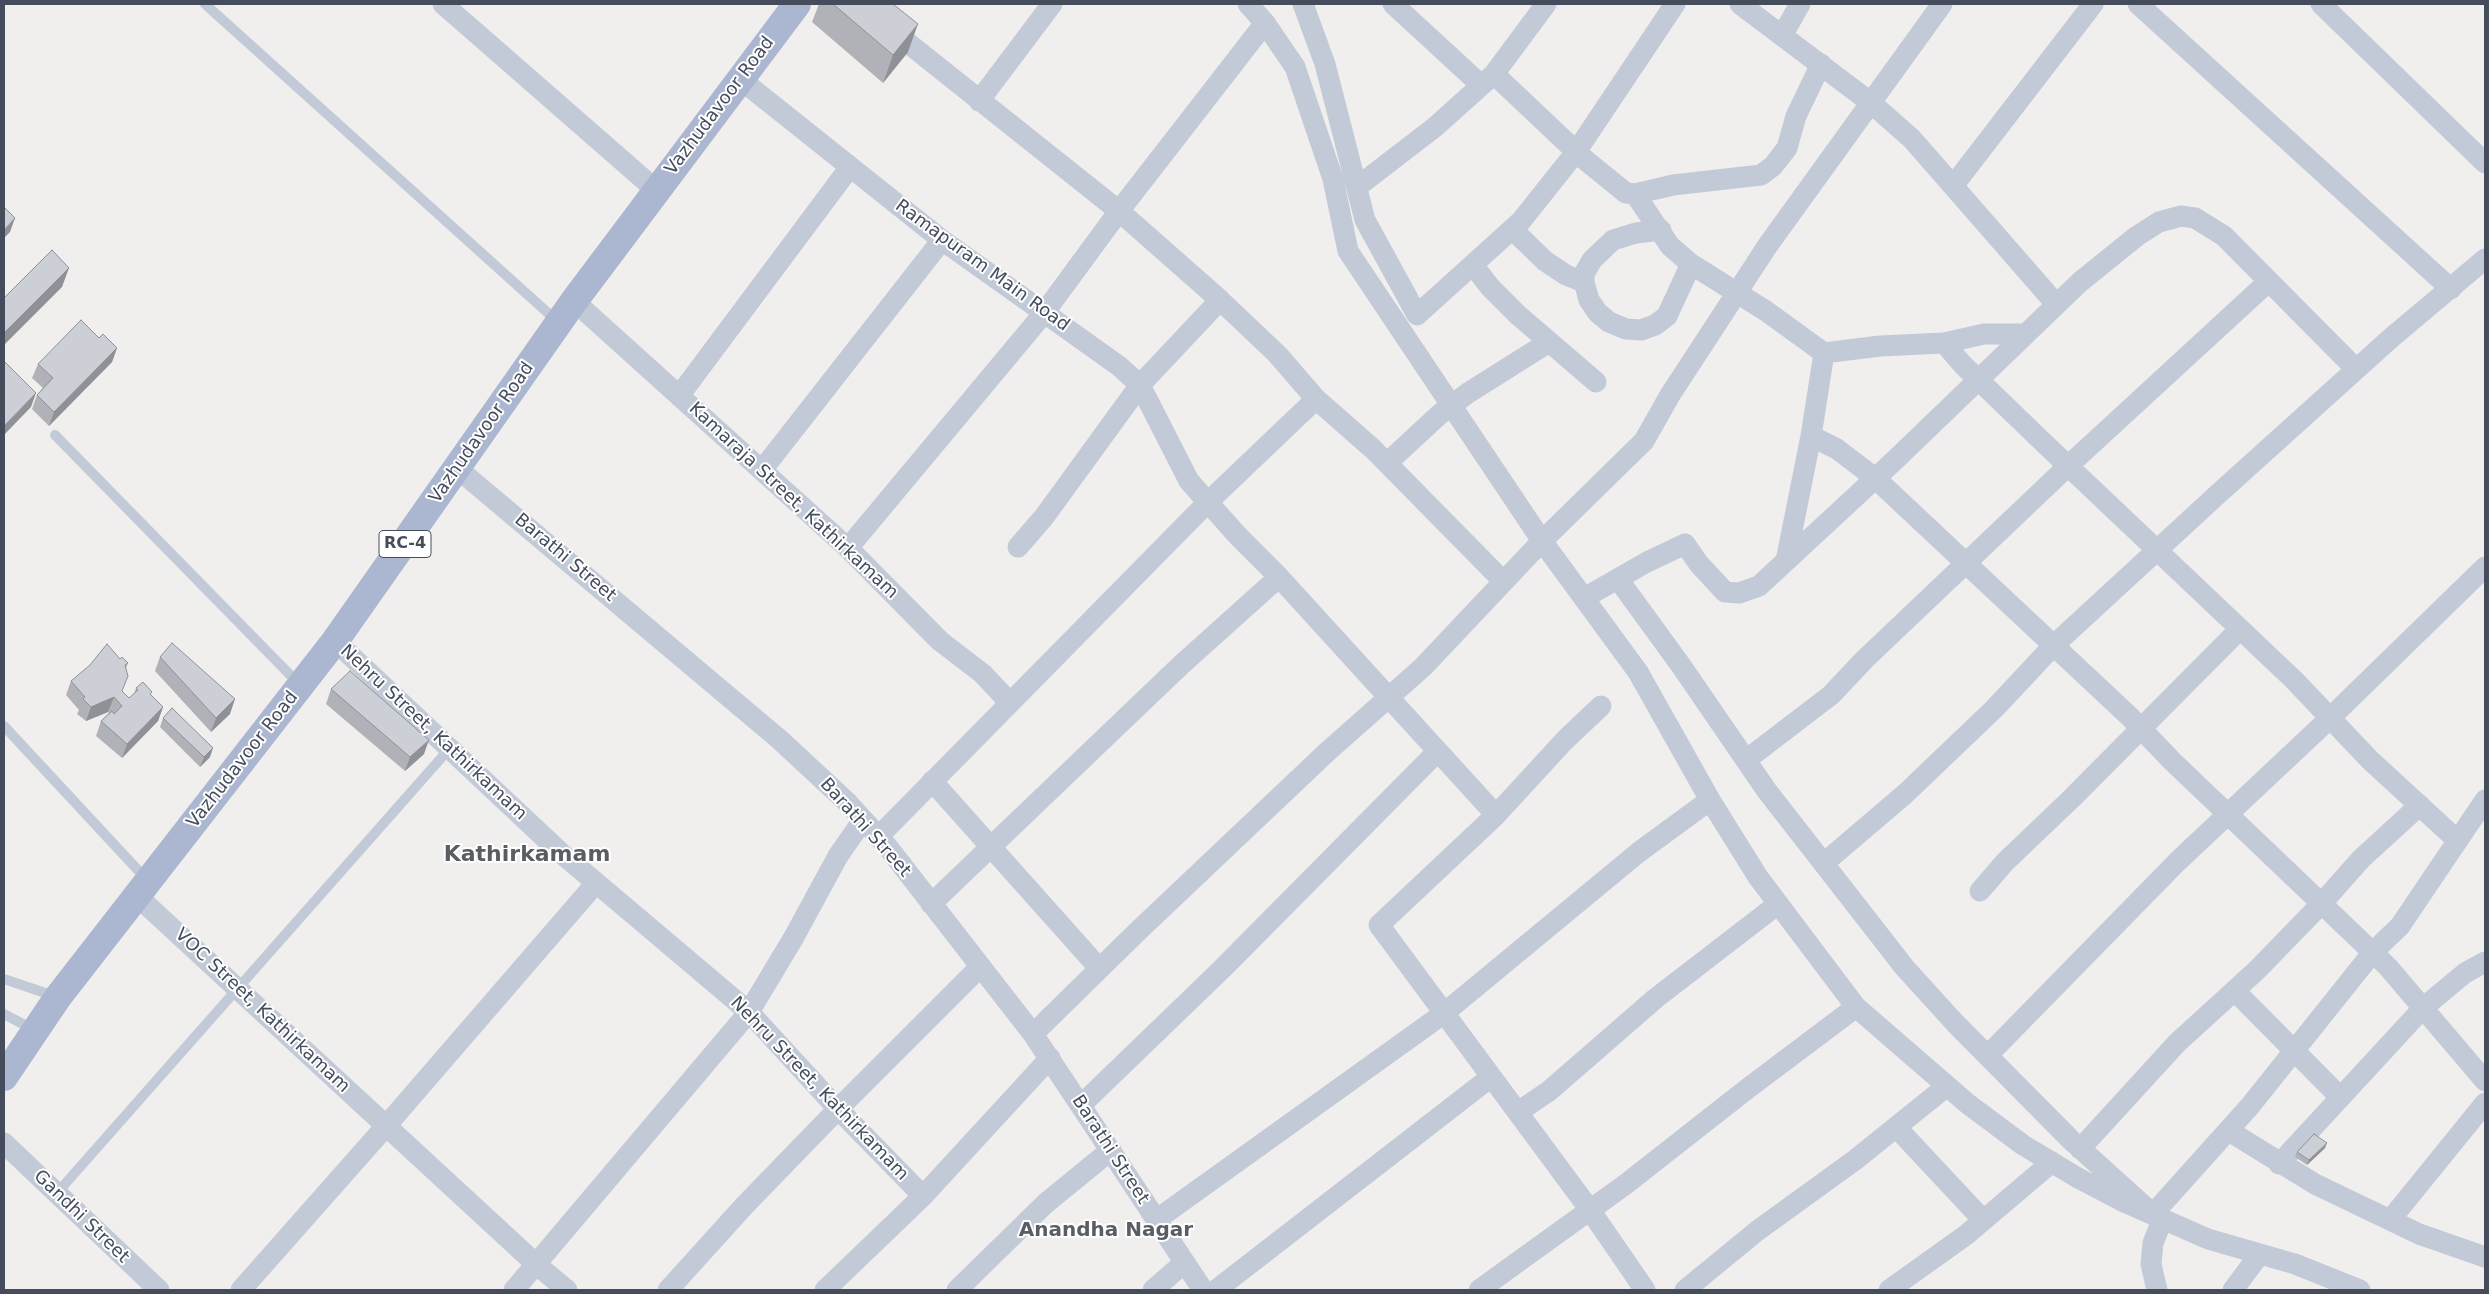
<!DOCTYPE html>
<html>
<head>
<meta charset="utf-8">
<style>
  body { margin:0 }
  #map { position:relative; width:2489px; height:1294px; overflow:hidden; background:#f1efee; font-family:"DejaVu Sans",sans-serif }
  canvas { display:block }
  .frame { position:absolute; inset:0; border:5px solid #454d5d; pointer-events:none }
</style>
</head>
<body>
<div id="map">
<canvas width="2489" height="1294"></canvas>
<div class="frame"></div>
</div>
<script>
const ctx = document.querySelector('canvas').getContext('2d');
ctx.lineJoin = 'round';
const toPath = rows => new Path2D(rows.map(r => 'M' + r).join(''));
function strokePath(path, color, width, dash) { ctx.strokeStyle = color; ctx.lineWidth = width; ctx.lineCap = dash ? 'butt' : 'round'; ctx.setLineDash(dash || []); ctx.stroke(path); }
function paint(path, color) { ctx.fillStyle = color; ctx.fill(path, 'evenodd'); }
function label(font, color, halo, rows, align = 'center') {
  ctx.font = font + ' "DejaVu Sans",sans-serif'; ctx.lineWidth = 4; ctx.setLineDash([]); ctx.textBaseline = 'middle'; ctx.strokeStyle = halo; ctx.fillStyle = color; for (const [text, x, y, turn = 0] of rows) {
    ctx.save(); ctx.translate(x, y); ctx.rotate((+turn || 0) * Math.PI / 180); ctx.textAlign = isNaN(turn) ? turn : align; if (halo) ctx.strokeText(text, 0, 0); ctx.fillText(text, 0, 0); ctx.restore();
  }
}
const lane = toPath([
  [205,4,558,322],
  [55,435,300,685],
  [4,726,148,881],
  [4,979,57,997],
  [4,1014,34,1030],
  [57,1193,450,748]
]);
const street = toPath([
  [443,4,656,190],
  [859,4,1119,211,1220,300,1277,354,1316,399,1373,449,1503,581],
  [1248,4,1265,23,1295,67,1333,179,1348,251,1542,541,1638,672,1710,800,1758,877,1856,1007,1968,1104,2023,1145,2078,1178,2124,1202,2208,1239,2295,1264,2360,1290],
  [1303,4,1325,64,1365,220,1417,315,1521,221,1576,152,1675,4],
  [1393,4,1481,85],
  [1740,4,1870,102,1912,139,2056,304],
  [2138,4,2451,289],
  [2321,4,2485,163],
  [1783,34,1800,4],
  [1494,74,1584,159,1626,193,1635,194,1673,185,1761,175,1773,166,1787,148,1796,116,1821,64],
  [740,79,942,240,1119,366,1140,385,1189,481,1238,536,1279,577,1496,815],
  [979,101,1052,4],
  [1953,186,2093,4],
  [1357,187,1435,127,1494,74,1546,4],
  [1635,194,1670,246,1691,264,1766,311,1824,353,1880,346,1944,343,1984,334,2024,334],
  [1512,229,1545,261,1566,275,1584,282],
  [1661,230,1636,233,1613,240,1592,260,1584,274,1584,282,1589,300,1598,313,1609,322,1626,329,1641,330,1655,325,1667,316,1691,264],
  [1473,265,1490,287,1518,315,1596,382],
  [574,301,848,548,940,641,983,674,1010,703],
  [1944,343,1963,365,2046,445,2294,680,2370,760,2457,840],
  [679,396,850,167],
  [1811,436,1837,449,1875,478,2130,717,2172,761,2388,967,2485,1081],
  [1387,463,1440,414,1468,393,1549,342],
  [458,469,779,739,848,803,887,846,1033,1034,1203,1290],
  [762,470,942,240],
  [1018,547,1044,517,1140,385,1220,300],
  [848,548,1044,313,1119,211,1265,23],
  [1786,561,1811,436,1824,353],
  [1618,579,1682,667,1767,791,1905,968,1955,1023,2072,1141,2153,1214,2250,1106,2373,952,2400,926,2485,800],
  [1584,598,1647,562,1685,544,1699,564,1725,592,1739,593,1759,586,1895,460,2080,282,2137,236,2159,222,2181,216,2195,218,2224,236,2356,369],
  [335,641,561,853,749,1012,838,1109,923,1196],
  [1601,706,1565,740,1496,815,1379,925,1590,1210,1645,1290],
  [1746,760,1831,695,1864,660,2068,466,2269,281],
  [932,781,1099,968],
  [878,837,1208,502,1316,399],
  [1824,863,1905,794,1995,708,2053,646,2218,494,2391,338,2485,259],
  [1980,891,2005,862,2072,798,2239,630],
  [137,896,537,1265,567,1290],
  [931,904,1181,665,1279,577],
  [2235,991,2340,1097],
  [1033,1034,1137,932,1327,752,1423,667,1542,541,1644,441,1670,395,1768,245,1942,4],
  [1988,1055,2178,861,2329,719,2485,567],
  [1081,1105,1222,969,1437,752],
  [1518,1112,1549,1091,1656,998,1778,904],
  [1896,1127,1983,1220],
  [2229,1131,2315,1184,2419,1234,2485,1257],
  [4,1143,159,1290],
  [2080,1149,2177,1043,2257,970,2322,903,2361,859,2420,805],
  [2279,1164,2424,1007,2465,973,2485,962],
  [2391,1219,2485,1103],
  [1156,1220,1443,1014,1639,852,1710,800],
  [241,1290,386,1126,596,883],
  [514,1290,749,1012,794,937,838,856,863,820],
  [668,1290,744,1206,838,1109,980,967],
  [825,1290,923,1196,1050,1058],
  [957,1290,1046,1203,1111,1150],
  [1153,1290,1184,1263],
  [1216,1290,1491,1077],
  [1479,1290,1626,1184,1747,1089,1856,1007],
  [1685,1290,1757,1231,1855,1160,1947,1086],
  [1889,1290,1966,1235,2052,1162],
  [2157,1290,2151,1264,2153,1243,2163,1218],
  [2233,1290,2259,1255]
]);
const primary = toPath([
  [4,1077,58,997,335,641,574,301,797,4]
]);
const wall = toPath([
  [819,4,893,4,908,52,883,83,812,22],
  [99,338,117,348,112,362,49,426,32,409,37,395,43,388,32,378,38,364],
  [160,657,230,714,211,732,155,671],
  [120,659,128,663,126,668,122,691,129,698,134,694,136,688,151,695,163,707,158,721,122,758,96,736,101,721,109,713,108,712,86,721,77,714,79,710,66,695,71,681],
  [331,689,424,754,405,771,326,704],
  [163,718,210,757,200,767,160,727],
  [2325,1148,2307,1165,2295,1157,2297,1152]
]);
const shadedWall = toPath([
  [918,24,908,52,883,83,893,55],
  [15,218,10,232,4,238,4,230],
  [69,268,62,287,4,345,4,333],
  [117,348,112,362,49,426,54,412],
  [36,393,31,407,4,435,4,426],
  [114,697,108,712,86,721,91,707],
  [235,699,230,714,211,732,216,718],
  [163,707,158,721,122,758,127,744],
  [429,740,424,754,405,771,410,757],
  [213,748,210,757,200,767,204,757],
  [2327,1143,2325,1148,2307,1165,2309,1160]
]);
const building = toPath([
  [833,4,893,4,918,24,893,55,833,4],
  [4,207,15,218,4,230,4,207],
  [52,250,69,268,4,333,4,298,52,250],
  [81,320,99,338,103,334,117,348,54,412,37,395,53,378,38,364,81,320],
  [4,361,36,393,4,426,4,361],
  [172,643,235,699,216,718,160,657,172,643],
  [107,644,120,659,122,657,128,663,125,665,128,676,122,691,129,698,138,690,136,688,143,682,152,692,150,694,163,707,127,744,101,721,112,711,114,714,122,706,114,697,91,707,83,699,85,697,71,681,90,665,107,644],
  [350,671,429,740,410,757,331,689,350,671],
  [172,708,213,748,204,757,163,718,172,708],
  [2314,1134,2327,1143,2309,1160,2297,1152,2314,1134]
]);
const shields = [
  [405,544,52]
];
const shieldNames = [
  ["RC-4",405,544]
];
const streetNames = [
  ["Vazhudavoor Road",720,106,-53],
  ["Ramapuram Main Road",982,266,36],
  ["Vazhudavoor Road",482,433,-55],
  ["Kamaraja Street, Kathirkamam",793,501,43],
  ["Barathi Street",565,558,40],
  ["Nehru Street, Kathirkamam",433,733,43],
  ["Vazhudavoor Road",243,760,-52],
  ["Barathi Street",865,828,48],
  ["VOC Street, Kathirkamam",262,1011,43],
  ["Nehru Street, Kathirkamam",819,1089,46],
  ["Barathi Street",1110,1150,57],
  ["Gandhi Street",81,1217,44]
];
const quarterNames = [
  ["Anandha Nagar",1106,1231]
];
const districtNames = [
  ["Kathirkamam",527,855]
];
strokePath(lane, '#c3cad7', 10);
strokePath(street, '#c3cad7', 21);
strokePath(primary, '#abb6d0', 28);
paint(wall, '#b0b2b8');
paint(shadedWall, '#909196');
paint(building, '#cdcfd6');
strokePath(building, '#909196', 1);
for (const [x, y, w] of shields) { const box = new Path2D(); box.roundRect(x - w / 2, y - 13.5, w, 27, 4); ctx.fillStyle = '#fff'; ctx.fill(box); strokePath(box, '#454d5d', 1); }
label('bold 16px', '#454d5d', null, shieldNames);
label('18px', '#454d5d', '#fff', streetNames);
label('bold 20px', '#5a5d64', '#fff', quarterNames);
label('bold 22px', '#5a5d64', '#fff', districtNames);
</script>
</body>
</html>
